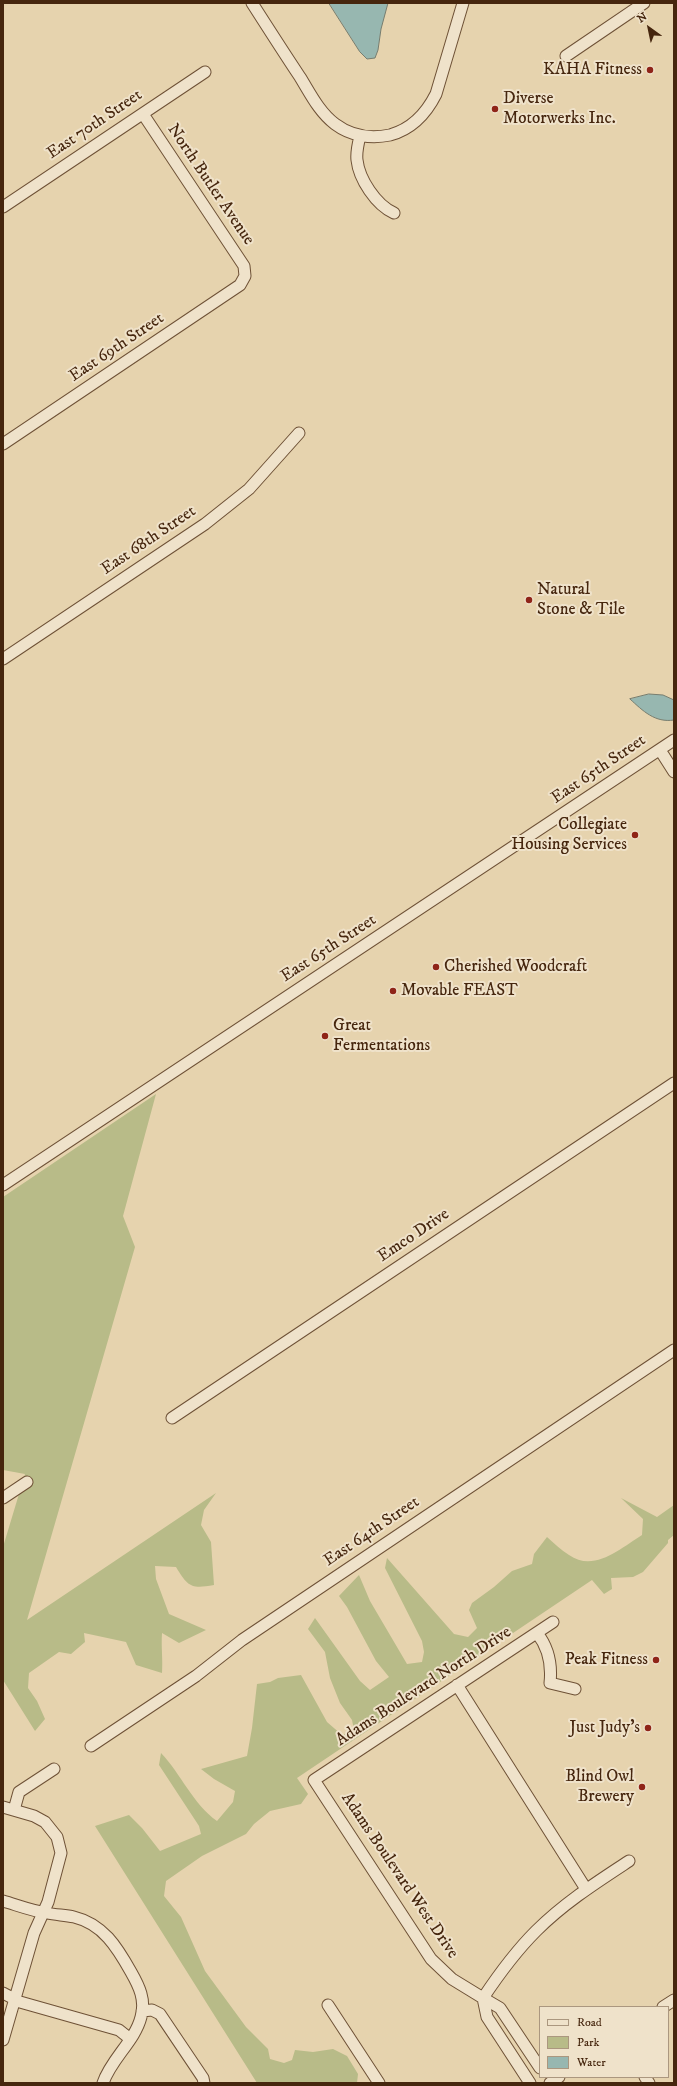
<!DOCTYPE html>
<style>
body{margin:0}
#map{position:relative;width:677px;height:2086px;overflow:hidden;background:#e6d3ae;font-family:"IM FELL DW Pica",serif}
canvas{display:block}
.frame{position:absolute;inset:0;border:4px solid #46260e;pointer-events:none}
.legend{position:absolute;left:539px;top:2006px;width:130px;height:72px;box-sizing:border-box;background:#efe2ca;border:1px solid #ab977f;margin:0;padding:5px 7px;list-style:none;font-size:12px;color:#46260e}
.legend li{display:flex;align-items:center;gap:8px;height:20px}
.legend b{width:20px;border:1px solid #ab977f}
.north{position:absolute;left:629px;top:8px;width:40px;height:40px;-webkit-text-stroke:3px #efe2ca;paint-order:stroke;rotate:327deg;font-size:11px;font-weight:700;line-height:16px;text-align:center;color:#46260e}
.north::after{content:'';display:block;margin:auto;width:14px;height:18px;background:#46260e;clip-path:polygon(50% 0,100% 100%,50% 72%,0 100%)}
</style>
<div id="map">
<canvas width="677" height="2086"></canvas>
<div class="frame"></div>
<ul class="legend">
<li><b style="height:5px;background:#efe2ca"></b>Road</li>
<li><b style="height:11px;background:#b8bb88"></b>Park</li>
<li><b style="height:11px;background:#97b7b0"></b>Water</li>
</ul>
<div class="north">N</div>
</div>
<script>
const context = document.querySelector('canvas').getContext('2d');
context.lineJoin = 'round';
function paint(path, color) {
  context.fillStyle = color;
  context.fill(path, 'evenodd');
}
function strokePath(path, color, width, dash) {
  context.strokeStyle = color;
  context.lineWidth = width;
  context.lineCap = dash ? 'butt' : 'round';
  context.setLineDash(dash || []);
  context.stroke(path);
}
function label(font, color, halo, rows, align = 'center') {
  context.font = font + ' "IM FELL DW Pica",serif';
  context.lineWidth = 4;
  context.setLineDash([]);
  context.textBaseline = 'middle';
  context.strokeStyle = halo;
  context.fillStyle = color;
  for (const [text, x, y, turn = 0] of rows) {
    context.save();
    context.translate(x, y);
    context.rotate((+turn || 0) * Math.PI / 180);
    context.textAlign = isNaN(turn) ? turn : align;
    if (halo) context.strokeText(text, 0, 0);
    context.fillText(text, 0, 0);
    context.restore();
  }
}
paint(new Path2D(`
 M156 1094 123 1216 135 1247 27 1620 216 1493 204 1510 201 1525 211 1542 214 1585C191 1589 188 1587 176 1567L155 1566 156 1579 169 1614 206 1630 179 1643 162 1633C161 1647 163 1659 162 1673L136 1665 126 1642 84 1633 85 1642 71 1654 59 1652 29 1673 28 1688 37 1701 45 1719 35 1731 3 1680V1547L25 1474 3 1470V1197Z
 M621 1498 657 1517 674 1505V1535L668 1540V1543L643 1572 633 1577 611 1578 612 1589 604 1594 592 1580 297 1778 308 1794 301 1804 270 1811 254 1824 246 1834 202 1856 166 1881 164 1896 181 1917 205 1971 246 2027 268 2049 270 2059 284 2063 292 2060 295 2050 313 2052 333 2049 347 2056 358 2074 357 2083H257L95 1826 129 1815 142 1828 160 1851 201 1834 199 1826 159 1765 161 1753C181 1774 193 1804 217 1821L233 1802 235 1791 214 1779 201 1769 247 1756 252 1728 257 1684 270 1682 278 1678 301 1675 327 1722 342 1735 354 1730 352 1720 340 1703 330 1678 325 1652 308 1629 315 1618 360 1681 370 1690 389 1677 376 1661 347 1607 339 1596 359 1575 370 1601 407 1664 422 1662 424 1652 422 1641 385 1568 387 1558 454 1634 468 1637 477 1628 469 1610 472 1603 494 1587 512 1571 532 1564 534 1554 547 1537C554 1543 561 1550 569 1555 594 1573 621 1548 642 1535L643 1519Z`), '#b8bb88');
const water = new Path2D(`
 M329 3H388L381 29 378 50 375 58 367 59 360 52Z
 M649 694 663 695 674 700V720C655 723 643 711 630 699Z`);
paint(water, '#97b7b0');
strokePath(water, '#777d6f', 1);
const minor = new Path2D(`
 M252 3C268 28 284 53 300 77 310 93 319 112 335 124 351 136 371 139 390 135 412 129 426 114 436 94L463 3
 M566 56 644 3
 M360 136C358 144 356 152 357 160 359 179 376 205 394 213
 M3 207 205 72
 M3 444 240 285 245 276 244 266 143 114
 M3 659 205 524 249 489 299 433
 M660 750 674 772
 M3 1185 674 740
 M172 1418 674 1083
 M3 1498 27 1482
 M553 1622 314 1780 431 1959 452 1979 483 1998C499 1974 516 1951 536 1931 564 1903 597 1882 629 1861
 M537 1633C548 1647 552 1665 550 1683L575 1689
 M457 1685 586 1889
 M91 1746 196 1676 242 1640 674 1350
 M3 1807 34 1816 45 1822 57 1837 61 1853 48 1902 34 1933 3 2040
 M14 1810 19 1792 54 1769
 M3 1901C17 1905 32 1911 47 1913 56 1915 65 1915 74 1917 103 1924 117 1947 131 1972 139 1986 146 2000 141 2017 135 2041 111 2059 103 2083
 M3 1993 20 2002 119 2030 129 2038
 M328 2005 379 2083
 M663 2007 674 2000
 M142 2011 152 2010 160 2014 203 2078 204 2083
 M645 2077 649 2083
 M530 2083 487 2017 483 1998 500 2008 540 2068
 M550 2083 559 2077`);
strokePath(minor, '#6e5136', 13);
strokePath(minor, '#efe2ca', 11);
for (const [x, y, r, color] of [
 [650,70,4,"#8f2418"],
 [495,109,4,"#8f2418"],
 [529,600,4,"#8f2418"],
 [635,835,4,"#8f2418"],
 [436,967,4,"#8f2418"],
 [393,991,4,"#8f2418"],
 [325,1036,4,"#8f2418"],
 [656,1660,4,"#8f2418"],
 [648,1728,4,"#8f2418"],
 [642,1787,4,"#8f2418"]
]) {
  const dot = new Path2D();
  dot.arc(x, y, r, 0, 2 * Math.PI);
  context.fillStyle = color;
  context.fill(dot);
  strokePath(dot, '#efe2ca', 1.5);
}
label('17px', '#46260e', '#efe2ca', [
 ["KAHA Fitness",642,70],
 ["Diverse",503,99,"left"],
 ["Motorwerks Inc.",503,119,"left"],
 ["Natural",537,590,"left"],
 ["Stone & Tile",537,610,"left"],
 ["Collegiate",627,825],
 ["Housing Services",627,845],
 ["Cherished Woodcraft",444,967,"left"],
 ["Movable FEAST",401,991,"left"],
 ["Great",333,1026,"left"],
 ["Fermentations",333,1046,"left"],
 ["Peak Fitness",648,1660],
 ["Just Judy's",640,1728],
 ["Blind Owl",634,1777],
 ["Brewery",634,1797]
], 'right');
label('17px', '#46260e', '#efe2ca', [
 ["East 70th Street",95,125,-34],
 ["North Butler Avenue",210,185,56],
 ["East 69th Street",117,348,-34],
 ["East 68th Street",149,541,-34],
 ["East 65th Street",599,770,-34],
 ["East 65th Street",329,949,-33],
 ["Emco Drive",414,1236,-34],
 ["East 64th Street",372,1532,-34],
 ["Adams Boulevard North Drive",424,1687,-33],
 ["Adams Boulevard West Drive",399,1876,56]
]);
</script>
